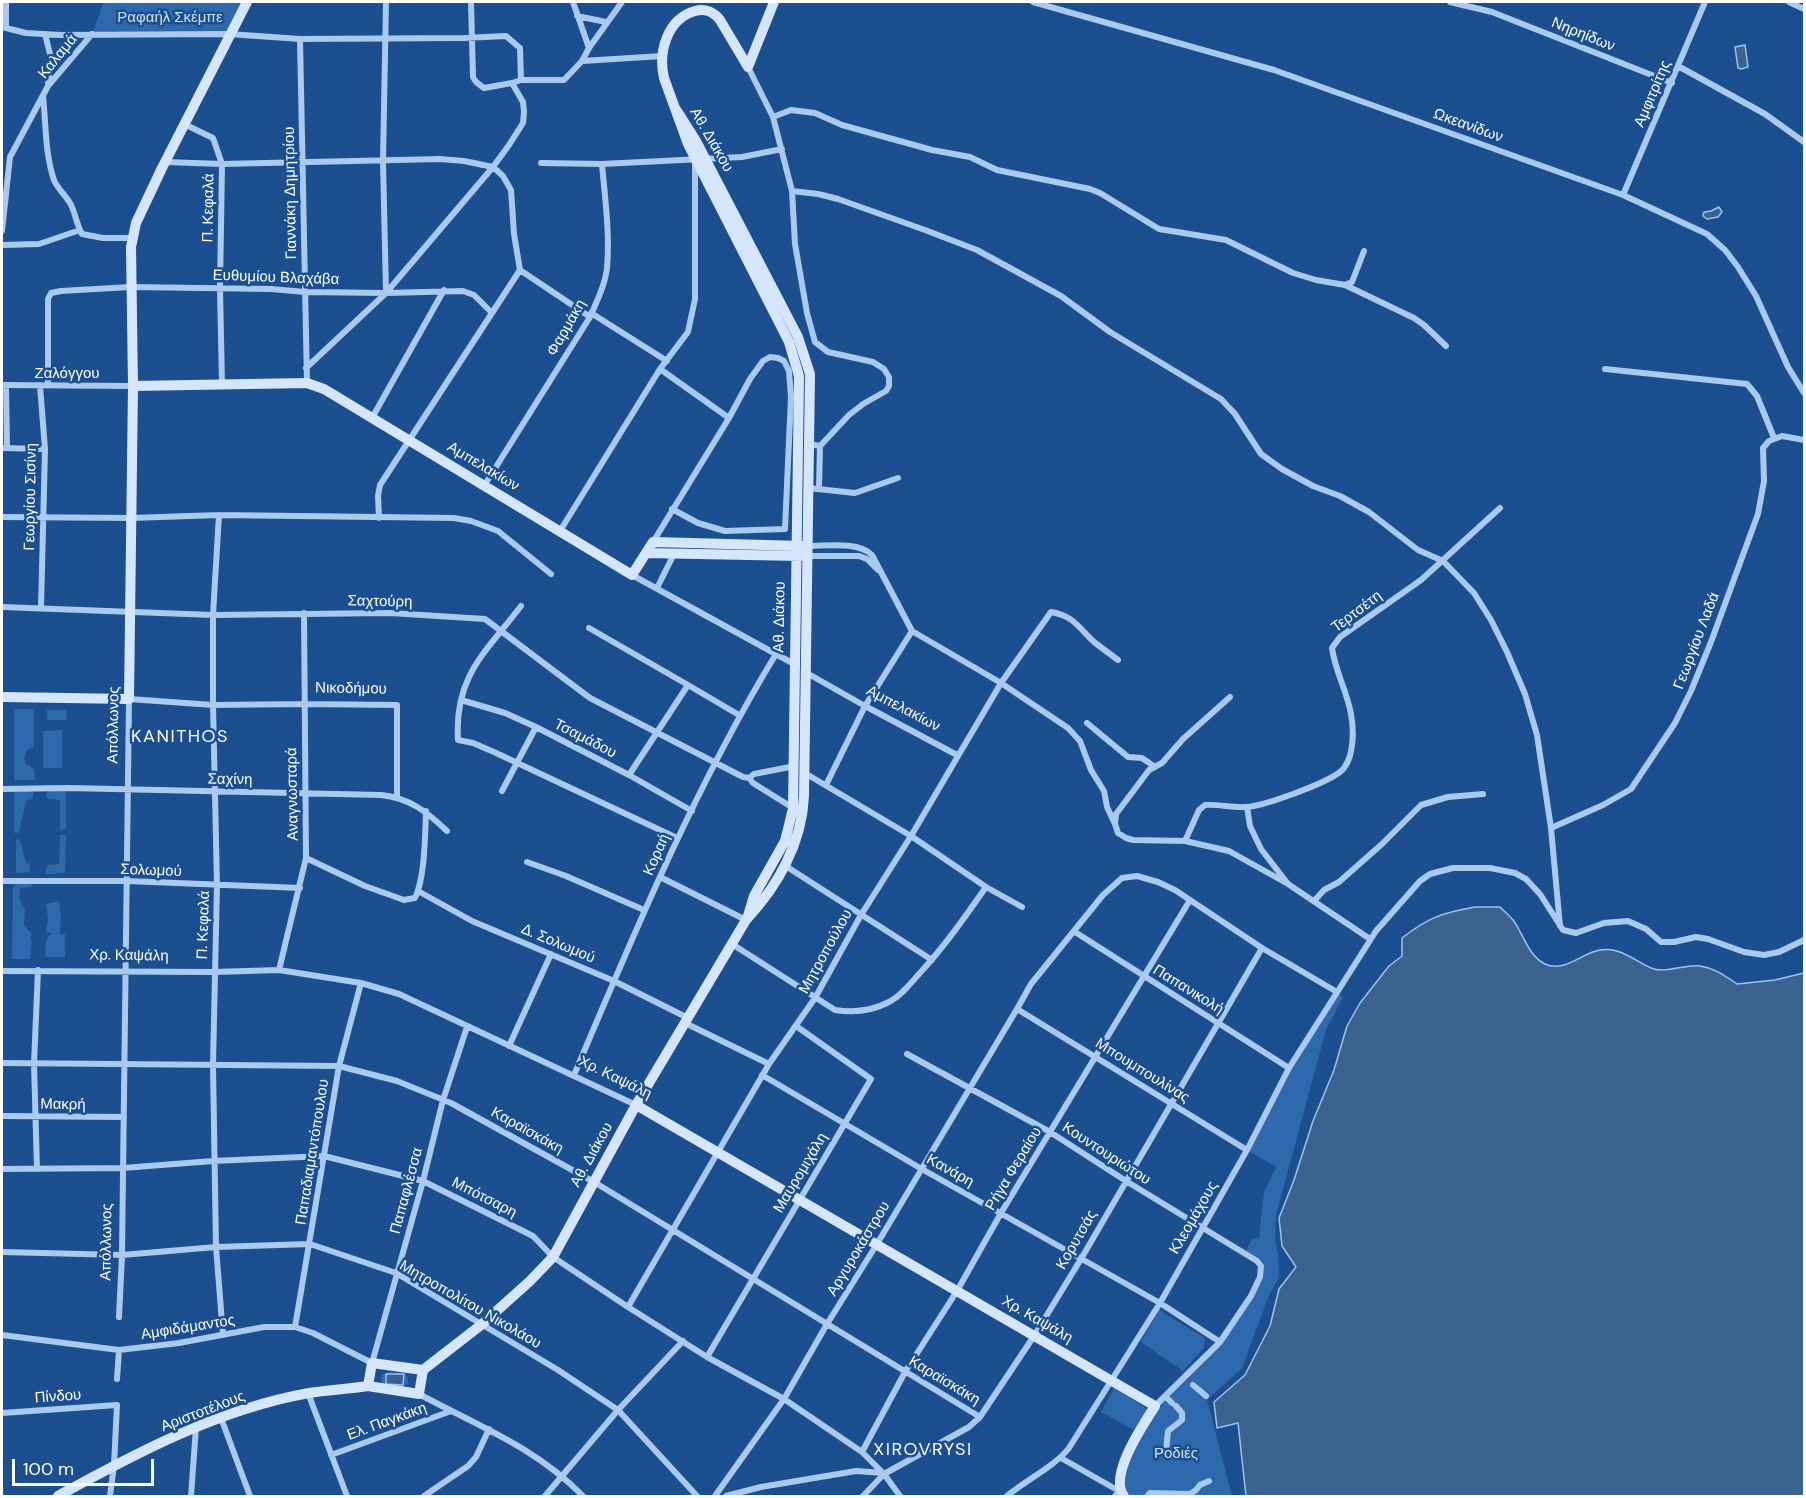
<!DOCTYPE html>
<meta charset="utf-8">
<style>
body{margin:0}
#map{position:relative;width:1806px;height:1498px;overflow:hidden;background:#1b4f8f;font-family:"DM Sans",sans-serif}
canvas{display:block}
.frame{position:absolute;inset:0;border:3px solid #fff;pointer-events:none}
.scale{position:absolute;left:12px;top:1459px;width:142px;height:27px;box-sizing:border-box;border:3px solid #fff;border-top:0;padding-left:8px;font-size:18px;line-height:21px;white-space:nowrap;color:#fff;-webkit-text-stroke:4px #1b4f8f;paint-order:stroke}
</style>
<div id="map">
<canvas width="1806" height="1498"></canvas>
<div class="frame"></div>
<div class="scale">100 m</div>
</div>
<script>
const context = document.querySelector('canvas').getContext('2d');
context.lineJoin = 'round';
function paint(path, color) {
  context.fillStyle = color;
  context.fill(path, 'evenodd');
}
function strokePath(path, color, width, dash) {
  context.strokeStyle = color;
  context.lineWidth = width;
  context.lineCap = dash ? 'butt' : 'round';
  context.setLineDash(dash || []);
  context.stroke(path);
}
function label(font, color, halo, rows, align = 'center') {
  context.font = font + ' "DM Sans",sans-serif';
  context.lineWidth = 5;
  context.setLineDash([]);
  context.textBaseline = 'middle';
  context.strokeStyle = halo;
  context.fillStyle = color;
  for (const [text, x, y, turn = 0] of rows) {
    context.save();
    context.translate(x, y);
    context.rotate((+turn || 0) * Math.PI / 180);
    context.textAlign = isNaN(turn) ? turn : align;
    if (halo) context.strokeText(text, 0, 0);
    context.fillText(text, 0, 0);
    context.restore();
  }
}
paint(new Path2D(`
 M104 2H247L229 34H92Z
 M14 709H34V747L27 750 24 758 26 764 34 769 35 780H14Z
 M47 710H67L66 720H47Z
 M62 730V768H43V731Z
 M14 789H33V798L26 801 19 832 14 833Z
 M49 789H66V829L60 830V800L48 799 46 795Z
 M60 835H66L65 873 45 874 47 865 59 864Z
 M16 839 20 840 26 862 30 865V872L16 873Z
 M31 882 32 887 20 888 19 899 25 908 24 925 32 934 30 938 32 943 30 959H12L13 888 16 883Z
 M59 901 61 918 60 934H65V957H45L46 941 50 934H54L46 932 48 919 46 904Z
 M1337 992 1343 997 1326 1030 1276 1215 1275 1237 1278 1255 1279 1277 1268 1298 1242 1368 1207 1400 1232 1496H1124L1123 1466 1155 1406 1216 1347 1251 1296 1261 1266 1245 1253 1252 1239 1259 1238 1264 1192 1276 1167 1247 1150 1289 1068Z
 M1159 1310 1205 1338 1204 1348 1183 1371 1141 1342Z
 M388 1372 405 1374 408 1378V1383L404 1387 382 1385 381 1375Z
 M1114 1388 1147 1409 1134 1430 1101 1412Z`), '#2e69ad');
const water = new Path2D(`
 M1745 45 1748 67 1741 69 1738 68 1735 47Z
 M1719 207 1722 212 1718 217 1707 219 1703 216 1704 212 1711 211Z
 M1475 907H1500C1504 911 1509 915 1513 920 1523 933 1528 956 1545 964 1565 973 1581 953 1600 950 1621 947 1633 960 1651 968 1665 974 1685 964 1700 966 1715 968 1725 976 1737 984L1775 980 1804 973V1496H1246L1238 1423 1217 1428 1214 1402 1245 1375 1270 1326 1279 1289 1296 1267 1282 1246 1279 1218 1294 1180 1313 1121 1334 1070 1347 1026 1360 1003 1389 966 1402 956V938C1429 917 1442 913 1475 907Z
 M386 1374H404L403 1385 386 1384Z`);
paint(water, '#3c6290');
strokePath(water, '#9cc4f0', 1.5);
strokePath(new Path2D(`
 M6 2V28
 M471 2 473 77 476 82 484 88 512 83
 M573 2 589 48
 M1033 2 1274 70 1623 195 1707 234 1725 250 1738 267 1756 296 1788 367 1804 393
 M1450 2 1492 12 1672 83
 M1789 2 1804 9
 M577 16 606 22
 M2 27 26 33 60 35 229 34 300 39 464 38 506 36 520 48 521 80
 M45 34 51 58 48 84
 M300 39 307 383
 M582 61 662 56
 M1678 66 1765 114 1804 142
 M748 67 773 117 792 191 795 244 807 313 815 342 828 352 873 362 884 369 889 377V386L886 391 863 404 849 415 820 446 809 444
 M43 96C46 124 45 154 54 180 58 190 68 197 72 207 76 217 77 225 82 234L103 238H133
 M773 117 791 110 815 113 842 125 932 150 970 157 997 170 1090 189 1100 193 1159 229 1226 240 1293 273 1316 280 1345 285 1352 282 1364 251
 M184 124 213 138 222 164 220 288 222 385
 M165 162 222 164 440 159 464 161 493 167 503 176 511 190 514 234 520 270 380 485 378 496 379 518
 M541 163 602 164 742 157 782 149
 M792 191 818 194 838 199 925 230 977 250 1061 296 1110 332 1221 399 1235 414 1261 454 1282 469 1313 486 1340 496 1369 512 1418 550 1443 561 1474 593 1491 620 1507 652 1525 694 1537 735 1551 828 1560 926
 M1623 195 1705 2
 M2 231 10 157 48 86 92 34
 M2 245 39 244 80 230
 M520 270 590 317
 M1345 285 1414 318 1424 325 1446 346
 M386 293 383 161 386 2
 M591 313 667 361
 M306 368 386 293 493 167 509 145 523 123 524 112 523 102 512 83 521 80H564L582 61 589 48 622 2
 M660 369 729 418
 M1605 369 1747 384 1757 396 1774 438
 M2 385 133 386
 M6 385 7 448
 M48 385V299L51 293 61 291 130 287 271 289 305 292 386 293 463 291 474 295 492 313
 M40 386 45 449 41 608
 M372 418 444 290
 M2 448 45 449
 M484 486 590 317C597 301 605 285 607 268 610 234 605 198 602 164
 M808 488 855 493 898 478
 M819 489 820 446
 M219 515 213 615V705L217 885 213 1065 216 1247 223 1335
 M2 517 131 518 219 515 454 518 471 521 498 531 551 574
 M560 531 660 369 688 332 695 299V162
 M653 542 729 418 750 379 763 361 770 357 778 358 784 361 789 371 791 397 785 529 725 531 698 523 672 509
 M807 546C827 546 858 541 872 555L912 631 1001 683 1068 728 1080 741 1091 770 1104 791 1107 807 1115 824
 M807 556H859L867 559 878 570
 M632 575 794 664
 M657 588 674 554
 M521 606C486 652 454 676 458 740L473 743 494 752 677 838
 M2 607 213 615 390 613 485 619 590 698 743 777 749 778 753 783 793 808
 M589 628 688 685
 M805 672 865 706 957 755
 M1230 697 1183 739 1162 763 1149 770 1116 814 1115 824 1118 833 1126 838 1133 840 1185 841 1229 851 1288 884
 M461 700 505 713 536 727 629 775 692 811
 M1087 723 1128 757 1142 758 1155 767
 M803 772 911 836 986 887 1022 907
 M629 775 688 685 739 715
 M749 778 754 774 795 766
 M826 785 865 706 912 631
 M2 789 68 788 381 795C410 798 427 812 447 831
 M502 791 536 727
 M1247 807 1250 826 1261 849 1288 884 1370 939
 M1551 828 1603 805 1631 789 1675 723 1691 691 1711 642 1758 514 1764 481 1763 448 1769 441 1782 436 1804 440
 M1185 841 1199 810 1205 805C1219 804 1232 808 1246 807 1264 806 1335 781 1344 768 1354 755 1354 730 1351 714 1347 691 1335 671 1332 648L1340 637 1421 580 1500 508
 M306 858 365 886 404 900 415 898C425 878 425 835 426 811
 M527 862 566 876 644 910
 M784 865 932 960
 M660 877 746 920
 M2 881H127L300 888
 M418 891 472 921 614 981 688 1018
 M1314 901 1324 890 1339 882 1382 844 1421 805 1448 797 1483 794
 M1075 932 1289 1068
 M732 944 835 1010C854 1013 872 1011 889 1002 901 996 910 984 919 974 944 947 965 917 986 887
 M279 970 306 858 304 613
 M2 971 214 972 279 970 361 983 399 994 636 1105
 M1017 1009 1031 984 1103 895 1122 878 1137 876 1158 882 1175 890 1262 948 1337 992
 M685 1023 769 1064
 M509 1046 551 954
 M907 1054 1050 1132 1126 1181 1257 1261 1261 1266 1260 1277 1251 1296 1220 1342 1155 1406
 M2 1063 339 1066 397 1081 451 1103 594 1182 980 1417
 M574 1075C635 931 695 787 776 654
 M762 1075 920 1168 1160 1303 1220 1342
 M2 1116 124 1117
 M2 1169 123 1168 213 1161 324 1156 423 1181 533 1236 553 1257 628 1307 707 1357 784 1399 862 1452 884 1474 900 1496
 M37 1169 34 1064 38 970
 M2 1252 122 1255 216 1247 310 1244 396 1273 558 1370 618 1410 697 1496
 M628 1307 769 1064 815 998 861 915 911 836 1001 683 1051 612C1074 616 1078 627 1094 642 1102 648 1110 654 1118 660
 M119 1317 122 1255 129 699 213 705 304 704 397 705V797
 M295 1327 339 1066 361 983
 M2 1335 119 1350 179 1343 264 1327H295L313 1333 372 1363 423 1181 443 1100 467 1027
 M707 1357 871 1079 796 1026
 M117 1379 119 1350
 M1193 1385 1206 1396
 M308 1393 347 1496
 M419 1394C478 1426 535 1447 583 1496
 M1165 1396 1172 1403
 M2 1413 117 1405 114 1465 110 1496
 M221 1418 250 1496
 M1166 1451 1168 1431 1182 1420V1413L1176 1406
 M862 1452 905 1372 957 1291 1001 1213 1190 900
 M331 1455 451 1411
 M1061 1458 1119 1491 1115 1496
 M191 1496 196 1427
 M424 1496 468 1466 476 1457 489 1429
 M545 1496 618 1410 683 1341
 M715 1496 784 1399 827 1324 877 1244 1017 1009 1247 1150
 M726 1496 761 1487 856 1471 884 1473
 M863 1496 884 1474 969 1427 980 1417 1034 1336 1081 1259 1262 948
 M1007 1496C1027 1479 1053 1468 1069 1448L1160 1303 1247 1150 1289 1068 1376 931 1420 881 1430 874 1453 868H1490L1515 873 1526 879 1540 894 1563 930 1576 933 1604 923 1628 921 1646 929 1661 942H1674L1696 937 1708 939 1744 952 1764 955 1779 952 1804 940
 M1149 1496 1148 1495 1150 1493 1190 1494 1196 1490 1200 1485 1209 1481`), '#a9c9ee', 6);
strokePath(new Path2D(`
 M748 67 774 2
 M133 386 307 383 324 389 632 575 653 542 804 546
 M646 553 801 556
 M2 697 129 699 133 386 131 247 136 223 162 168 247 2
 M748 916 754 896 785 841 793 809 799 376 789 342 688 144 664 78C658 52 667 19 695 11 705 8 714 12 720 20L748 67
 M636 1105 1155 1406C1143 1425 1108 1476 1124 1496
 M372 1363 423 1370 419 1394 368 1386Z
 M423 1370 481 1325 530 1281 553 1257 636 1105 746 920C778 886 802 843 804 796L810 374 798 337 696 141 677 111
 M58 1496C136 1453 219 1409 309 1393 328 1390 349 1389 368 1386`), '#d6e6fa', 10);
label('15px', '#cfe3fa', '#1b4f8f', [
 ["Ραφαήλ Σκέμπε",170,18],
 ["Ροδιές",1176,1454]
]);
label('15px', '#fff', '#1b4f8f', [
 ["Νηρηίδων",1583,35,22],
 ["Καλαμά",58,57,-51],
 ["Αμφιτρίτης",1653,94,-67],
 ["Ωκεανίδων",1468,126,20],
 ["Αθ. Διάκου",711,140,60],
 ["Γιαννάκη Δημητρίου",291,193,-91],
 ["Π. Κεφαλά",209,208,-89],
 ["Ευθυμίου Βλαχάβα",276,278,2],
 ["Φαρμάκη",567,328,-60],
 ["Ζαλόγγου",67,374],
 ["Αμπελακίων",483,467,31],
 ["Γεωργίου Σισίνη",31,497,-89],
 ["Σαχτούρη",380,602,1],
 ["Τερτσέτη",1357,612,-37],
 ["Αθ. Διάκου",780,617,-89],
 ["Γεωργίου Λαδά",1697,641,-69],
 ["Νικοδήμου",351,689,1],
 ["Αμπελακίων",903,709,28],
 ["Απόλλωνος",114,725,-89],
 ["Τσαμάδου",585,739,27],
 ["Σαχίνη",230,780,1],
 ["Αναγνωσταρά",293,794,-91],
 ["Κοραή",657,855,-66],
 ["Σολωμού",151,871,2],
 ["Π. Κεφαλά",204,925,-88],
 ["Δ. Σολωμού",558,944,23],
 ["Μητροπούλου",826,952,-61],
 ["Χρ. Καψάλη",129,956,1],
 ["Παπανικολή",1188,990,32],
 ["Μπουμπουλίνας",1142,1071,32],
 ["Χρ. Καψάλη",615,1078,26],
 ["Μακρή",63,1105,1],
 ["Καραϊσκάκη",527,1131,29],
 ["Παπαδιαμαντόπουλου",313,1152,-81],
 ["Κουντουριώτου",1106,1154,33],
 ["Αθ. Διάκου",592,1155,-61],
 ["Ρήγα Φεραίου",1014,1169,-59],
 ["Κανάρη",950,1171,29],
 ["Μαυρομιχάλη",801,1173,-59],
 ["Παπαφλέσσα",407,1191,-75],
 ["Μπότσαρη",484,1198,27],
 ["Κλεομάχους",1194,1218,-60],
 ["Κορυτσάς",1077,1240,-60],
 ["Απόλλωνος",107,1242,-89],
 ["Αργυροκάστρου",859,1249,-59],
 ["Μητροπολίτου Νικολάου",470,1305,30],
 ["Χρ. Καψάλη",1037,1320,30],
 ["Αμφιδάμαντος",188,1328,-9],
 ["Καραϊσκάκη",944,1381,31],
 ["Πίνδου",58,1397,-4],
 ["Αριστοτέλους",203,1412,-21],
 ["Ελ. Παγκάκη",387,1422,-20]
]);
context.letterSpacing = '1.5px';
label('18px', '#fff', '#1b4f8f', [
 ["KANITHOS",180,737],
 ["XIROVRYSI",923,1450]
]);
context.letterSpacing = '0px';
</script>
